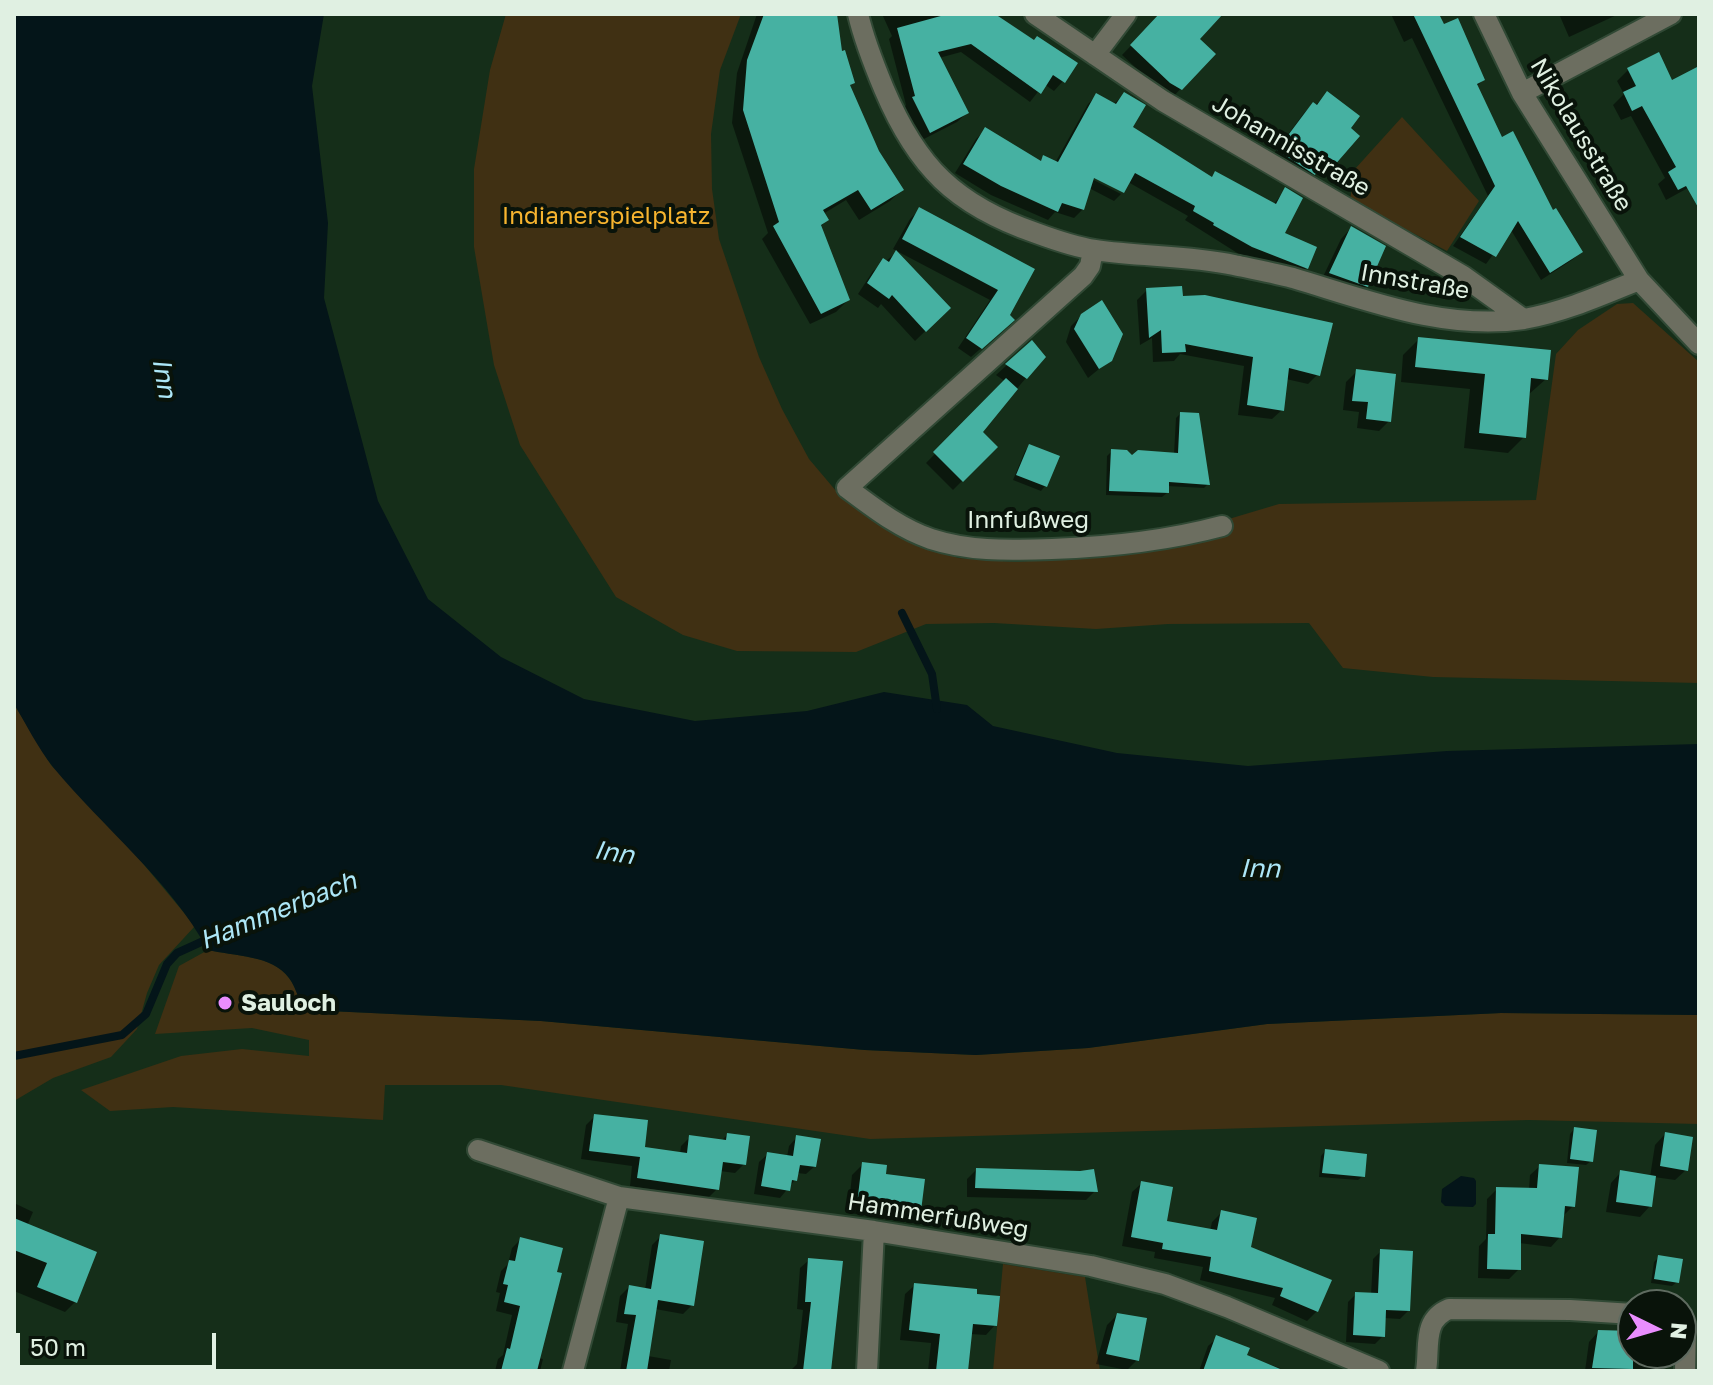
<!DOCTYPE html>
<meta charset="utf-8">
<style>
body{margin:0}
#map{position:relative;width:1713px;height:1385px;overflow:hidden;background:#152e19;font-family:"Golos Text",sans-serif}
canvas{display:block}
.frame{position:absolute;inset:0;border:16px solid #e0f0e2;pointer-events:none}
.north{position:absolute;left:1617px;top:1289px;width:80px;height:80px;box-sizing:border-box;background:#09130a;border:2px solid #5f6b60;border-radius:50%;rotate:95deg;font-size:22px;font-weight:700;line-height:32px;text-align:center;color:#e0f0e2}
.north::after{content:'';display:block;margin:auto;width:28px;height:36px;background:#e98dfe;clip-path:polygon(50% 0,100% 100%,50% 72%,0 100%)}
.scale{position:absolute;left:16px;top:1333px;width:200px;height:36px;box-sizing:border-box;border:4px solid #e0f0e2;border-top:0;padding-left:10px;font-size:24px;line-height:28px;white-space:nowrap;color:#e0f0e2;-webkit-text-stroke:6px #09130a;paint-order:stroke}
</style>
<div id="map">
<canvas width="1713" height="1385"></canvas>
<div class="frame"></div>
<div class="north">N</div>
<div class="scale">50 m</div>
</div>
<script>
const context = document.querySelector('canvas').getContext('2d');
context.lineJoin = 'round';
function paint(path, color) {
  context.fillStyle = color;
  context.fill(path, 'evenodd');
}
function strokePath(path, color, width, dash) {
  context.strokeStyle = color;
  context.lineWidth = width;
  context.lineCap = dash ? 'butt' : 'round';
  context.setLineDash(dash || []);
  context.stroke(path);
}
function label(font, color, halo, rows, align = 'center') {
  context.font = font + ' "Golos Text",sans-serif';
  context.lineWidth = 8;
  context.setLineDash([]);
  context.textBaseline = 'middle';
  context.strokeStyle = halo;
  context.fillStyle = color;
  for (const [text, x, y, turn = 0] of rows) {
    context.save();
    context.translate(x, y);
    context.rotate((+turn || 0) * Math.PI / 180);
    context.textAlign = isNaN(turn) ? turn : align;
    if (halo) context.strokeText(text, 0, 0);
    context.fillText(text, 0, 0);
    context.restore();
  }
}
paint(new Path2D(`
 M506 14H741L720 70 711 134 712 189 719 239 759 357 782 409 809 459 842 498 914 541 958 558 1017 562 1115 553 1279 504 1536 500 1556 354 1578 330 1617 304 1633 303 1699 362V683L1433 677 1343 668 1309 623 1168 624 1096 629 994 623 926 624 856 652 737 651 683 635 616 597 520 445 494 365 474 247V169L490 70Z
 M1402 117 1479 201 1447 251 1350 200 1355 169Z
 M14 704 51 765 135 854 195 926 159 965 147 993 137 1029 111 1057 53 1078 14 1101Z
 M208 950C233 956 273 955 289 978 297 988 298 1003 308 1010L541 1021 865 1050 976 1055 1088 1048 1267 1024 1501 1013 1699 1015V1124L1529 1120 870 1139 501 1085H385L383 1120 173 1107 110 1111 81 1090 181 1056 242 1049 309 1056V1040L252 1028 155 1034 179 966Z
 M1003 1264 1085 1277 1100 1371H993Z`), '#403013');
paint(new Path2D(`
 M14 14H324L312 86 328 223 324 298 378 501 428 599 501 657 584 699 695 721 807 711 884 692 967 705 993 726 1117 753 1248 766 1447 751 1699 744V1015L1501 1013 1267 1024 1088 1048 976 1055 865 1050 541 1021 308 1010C298 1003 297 988 289 978 273 955 233 956 208 950 169 879 104 829 53 767 38 748 26 724 14 704Z
 M1461 1176 1474 1178 1476 1181V1204L1473 1207 1445 1206 1441 1202 1442 1189Z`), '#041519');
paint(new Path2D(`
 M757 14H835L840 54 852 83 848 87 877 152 901 190 890 201 859 220 846 200 823 214 827 220 820 227 848 300 836 312 810 324 762 239 768 233 732 123 737 73Z
 M882 14H992L1063 81 1054 91 1044 84 1030 102 961 52 939 58 967 113 957 122 920 141 904 108 906 105 889 39 892 36Z
 M1167 14H1220L1197 39 1213 54 1172 98 1161 91 1122 55 1150 26Z
 M1391 14H1437L1483 80 1476 87 1502 140 1581 252 1572 260 1541 280 1511 230 1486 264 1453 246 1488 196 1412 38 1404 42Z
 M1559 14H1619L1569 37Z
 M1699 68V182L1666 200 1658 184 1665 178 1631 116 1621 120 1613 105 1624 94 1617 81 1628 70 1672 82Z
 M1327 93 1348 129 1331 165 1322 175 1315 170 1304 182 1269 160 1304 113 1313 104 1315 106Z
 M1124 94 1130 128 1211 178 1273 205 1285 190 1282 234 1306 268 1297 277 1242 256 1185 220 1188 216 1128 182 1122 192V190L1086 172 1084 175 1121 194 1114 201 1089 188 1083 209 1074 218 1055 212 1048 220 991 195 955 173 976 139 985 130 1039 162 1044 158 1055 163 1088 104 1097 95 1115 103Z
 M920 209 1032 269 1002 330 971 357 958 348 990 300 893 249 910 219Z
 M1351 228 1366 286 1356 296 1320 283 1341 239Z
 M896 253 949 308 915 341 881 304 878 308 858 294 873 271Z
 M1147 290 1318 374 1308 384 1286 379 1282 410 1272 419 1238 415 1244 366 1180 354 1174 361 1153 362 1152 338 1140 345 1137 300Z
 M1082 315 1110 360 1088 378 1066 342 1071 326Z
 M1419 339 1546 379 1528 395 1524 437 1508 453 1464 448 1470 389 1401 382 1403 355Z
 M1031 343 1026 378 980 432 996 447 953 490 926 463 1006 382 996 375Z
 M1357 371 1389 421 1379 431 1357 428 1359 412 1343 410 1346 382Z
 M1180 414 1208 484 1204 488 1167 486V493L1162 497 1106 495 1107 456 1112 451 1132 458 1174 454 1176 418Z
 M1029 446 1045 486 1041 491 1013 480 1025 451Z
 M595 1116 642 1149 680 1154 681 1146 690 1137 721 1141 727 1135 744 1164 735 1173 720 1171 717 1189 708 1198 630 1186 632 1166 581 1159 586 1125Z
 M1574 1129 1591 1161 1586 1165 1567 1163 1570 1134Z
 M1665 1134 1686 1170 1675 1180 1654 1177 1650 1206 1640 1217 1606 1212 1611 1183 1621 1172 1650 1177 1655 1145Z
 M797 1137 815 1166 806 1174 797 1173 795 1180 780 1198 754 1194 759 1162 768 1154 787 1157 789 1146Z
 M1325 1151 1363 1176 1358 1180 1319 1177 1321 1156Z
 M863 1164 884 1176 919 1210 909 1221 848 1213 852 1175Z
 M1540 1166 1573 1206 1562 1217 1560 1237 1551 1247 1519 1243V1269L1509 1279 1478 1278 1479 1246 1486 1239 1487 1199 1497 1189H1529L1530 1175Z
 M976 1170 1080 1173 1095 1191 1086 1200 967 1197V1179Z
 M1142 1183 1165 1223 1210 1231 1212 1222 1221 1213 1249 1248 1317 1311 1307 1321 1272 1305 1275 1298 1200 1280 1203 1267 1154 1258 1155 1252 1122 1246 1132 1192Z
 M14 1203 33 1212 27 1226 75 1302 65 1312 14 1291Z
 M661 1236 692 1305 683 1314 655 1309 648 1356 671 1360 669 1371H620L628 1324 616 1322 620 1296 629 1287 645 1290 652 1245Z
 M521 1239 538 1358 543 1359 540 1371H495L498 1359 503 1355 512 1315 496 1311 500 1293 496 1292 501 1271 508 1264 512 1248Z
 M1381 1251 1408 1311 1400 1319 1384 1318 1383 1336 1375 1344 1346 1342 1348 1302 1356 1294 1371 1295 1373 1259Z
 M1659 1257 1677 1282 1672 1286 1651 1283 1654 1262Z
 M809 1260 828 1371H790L797 1364 803 1310 797 1309 800 1268Z
 M915 1285 995 1325 986 1335 970 1334 966 1371H928L931 1343 900 1340 905 1294Z
 M1117 1315 1137 1360 1127 1370 1096 1364 1107 1325Z
 M1598 1332 1633 1333V1353H1663L1662 1369 1660 1371H1585L1589 1342Z
 M1217 1338 1245 1356 1280 1368 1279 1371H1199L1208 1346Z`), '#0007');
strokePath(new Path2D(`
 M902 613 932 674 937 709
 M14 1056 122 1035 146 1014 167 964 177 953 210 938`), '#041519', 8);
paint(new Path2D(`
 M764 14H837L842 51 845 50 855 83 850 85 879 151 904 190 871 210 858 190 823 210 829 220 821 225 850 300 821 314 773 226 779 222 743 110 747 60Z
 M948 14H995L1034 40 1037 36 1078 63 1065 83 1053 75 1041 94 971 44 938 52 969 113 930 133 912 97 915 96 897 28Z
 M1159 14H1223L1200 39 1216 54 1182 90 1170 83 1130 45Z
 M1413 14H1439L1444 24 1458 18 1485 80 1477 84 1502 137 1513 131 1553 210 1556 208 1583 252 1550 273 1518 221 1496 257 1460 237 1495 186Z
 M1659 52 1672 80 1699 66V209L1686 186 1678 190 1668 172 1676 167 1642 106 1632 111 1623 92 1636 86 1627 68Z
 M1327 91 1360 116 1351 128 1360 136 1333 167 1322 160 1315 175 1277 150 1313 102 1317 105Z
 M1124 92 1146 105 1133 127 1212 177 1215 171 1276 204 1285 187 1303 198 1285 233 1317 247 1308 269 1252 247 1213 225 1214 223 1193 211 1195 206 1135 173 1124 193 1094 178 1084 210 1062 203 1058 212 1001 186 963 164 985 127 1041 161 1043 155 1058 162 1096 93 1116 104Z
 M919 207 1035 269 1010 315 1015 320 982 349 966 338 998 290 902 239Z
 M1351 226 1386 246 1368 287 1329 273Z
 M896 250 951 308 926 332 892 295 889 299 867 283 883 258 889 262Z
 M1182 286 1183 296 1205 295 1333 323 1320 376 1289 368 1284 411 1247 405 1253 357 1185 344 1186 352 1162 353 1161 330 1149 338 1146 288Z
 M1102 300 1123 334 1112 361 1099 369 1074 329 1081 314Z
 M1418 337 1551 350 1548 380 1531 378 1526 438 1479 433 1485 374 1415 367Z
 M1032 340 1046 357 1027 379 1005 364Z
 M1356 369 1396 374 1391 422 1366 419 1368 402 1352 401Z
 M1006 378 1018 389 983 432 998 447 963 482 933 452Z
 M1180 412 1199 413 1210 485 1169 482V493L1109 491 1111 449 1127 450 1132 455 1138 450 1178 453Z
 M1029 444 1060 456 1047 487 1016 475Z
 M594 1114 648 1120 645 1147 687 1153 689 1135 726 1140 727 1133 750 1136 746 1165 723 1162 719 1190 637 1178 640 1157 589 1151Z
 M1574 1127 1597 1130 1593 1162 1570 1159Z
 M1665 1132 1693 1137 1688 1171 1660 1166Z
 M796 1135 821 1139 816 1167 800 1165 797 1181 792 1180 790 1191 761 1186 767 1152 793 1156Z
 M1325 1149 1367 1154 1365 1177 1322 1173Z
 M862 1162 887 1165 886 1174 925 1179 921 1211 857 1204Z
 M1539 1164 1579 1167 1575 1207 1565 1206 1562 1238 1521 1234V1270L1487 1269 1488 1234H1495L1496 1187 1537 1188Z
 M976 1168 1080 1171 1094 1169 1098 1192 975 1188Z
 M1620 1170 1656 1176 1652 1207 1616 1202Z
 M1141 1181 1173 1187 1167 1221 1217 1230 1221 1210 1257 1218 1251 1247 1332 1280 1318 1312 1280 1296 1283 1288 1209 1271 1211 1257 1162 1249 1163 1243 1131 1237Z
 M14 1218 97 1252 77 1303 37 1287 47 1263 14 1250Z
 M660 1234 704 1241 694 1306 658 1300 647 1371H626L636 1315 624 1314 629 1285 651 1289Z
 M520 1237 563 1248 557 1272 562 1273 537 1371H501L507 1348 510 1349 520 1306 504 1302 508 1285 503 1284 509 1260 515 1261Z
 M1380 1249 1413 1251 1410 1311 1386 1310 1385 1337 1353 1335 1355 1292 1378 1293Z
 M1658 1255 1683 1259 1679 1283 1654 1279Z
 M808 1258 843 1261 831 1371H803L811 1302H805Z
 M914 1283 977 1289V1294L1000 1296 997 1326 973 1324 968 1371H936L940 1334 909 1330Z
 M1117 1313 1147 1318 1139 1361 1106 1354Z
 M1598 1330 1633 1331V1369L1592 1368Z
 M1216 1335 1250 1348 1247 1355 1285 1371H1203Z`), '#46b1a2');
const street = new Path2D(`
 M858 14C864 40 874 65 884 89 917 167 955 205 1036 233 1055 240 1075 247 1095 250 1141 257 1188 255 1234 265 1253 269 1273 273 1293 278 1367 300 1445 331 1524 319 1564 312 1602 295 1639 280
 M1035 14 1163 101 1463 276 1523 319
 M1484 14 1522 93 1639 280 1699 344
 M1095 55 1126 14
 M1522 93 1671 14
 M1093 250 1090 266 1083 276 847 488C874 508 899 528 931 539 971 552 1010 550 1052 549 1110 547 1166 541 1222 526
 M478 1150 619 1197 874 1231 1091 1266 1140 1278 1165 1284 1227 1307 1379 1371
 M1681 1321 1686 1326 1685 1371
 M573 1371 619 1197
 M867 1371 874 1231
 M1426 1371C1430 1347 1422 1320 1449 1309L1570 1310 1633 1314`);
strokePath(street, '#314935', 24);
strokePath(street, '#6c6e60', 20);
for (const [x, y, r, color] of [
 [225,1003,8,"#e98dfe"]
]) {
  const dot = new Path2D();
  dot.arc(x, y, r, 0, 2 * Math.PI);
  context.fillStyle = color;
  context.fill(dot);
  strokePath(dot, '#09130a', 3);
}
label('24px', '#e0f0e2', '#09130a', [
 ["Nikolausstraße",1581,135,59],
 ["Johannisstraße",1291,146,30],
 ["Innstraße",1415,282,10],
 ["Innfußweg",1028,520],
 ["Hammerfußweg",938,1216,9]
]);
label('24px', '#f6b42f', '#09130a', [
 ["Indianerspielplatz",606,216]
]);
label('bold 24px', '#e0f0e2', '#09130a', [
 ["Sauloch",241,1003]
], 'left');
label('italic 26px', '#ade7f7', '#09130a', [
 ["Inn",164,378,80],
 ["Inn",614,853,9],
 ["Inn",1260,869,1],
 ["Hammerbach",278,911,-22]
]);
</script>
